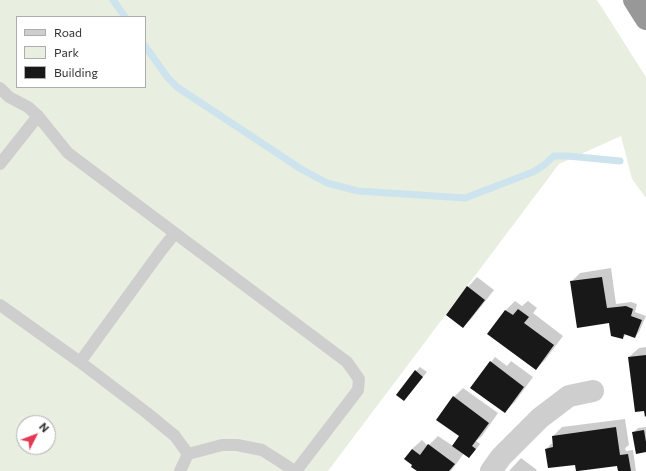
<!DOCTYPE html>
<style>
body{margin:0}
#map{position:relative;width:646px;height:471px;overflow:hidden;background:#fff;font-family:Commissioner,sans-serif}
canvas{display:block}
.legend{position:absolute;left:16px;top:16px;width:130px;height:72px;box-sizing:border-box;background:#fff;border:1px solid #adadad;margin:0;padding:5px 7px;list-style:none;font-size:12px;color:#313131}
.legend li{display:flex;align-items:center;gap:8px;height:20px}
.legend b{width:20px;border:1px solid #adadad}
.north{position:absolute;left:16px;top:415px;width:40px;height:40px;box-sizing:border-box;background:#fff;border:1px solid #adadad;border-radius:50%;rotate:48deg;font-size:11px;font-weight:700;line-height:16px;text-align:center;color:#313131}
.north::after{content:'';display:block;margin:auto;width:14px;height:18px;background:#e33952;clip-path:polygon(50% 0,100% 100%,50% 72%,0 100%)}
</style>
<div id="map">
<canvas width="646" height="471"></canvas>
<ul class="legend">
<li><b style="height:5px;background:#cecece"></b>Road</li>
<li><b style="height:11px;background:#e8eee0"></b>Park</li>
<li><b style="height:11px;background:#181818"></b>Building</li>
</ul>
<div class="north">N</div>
</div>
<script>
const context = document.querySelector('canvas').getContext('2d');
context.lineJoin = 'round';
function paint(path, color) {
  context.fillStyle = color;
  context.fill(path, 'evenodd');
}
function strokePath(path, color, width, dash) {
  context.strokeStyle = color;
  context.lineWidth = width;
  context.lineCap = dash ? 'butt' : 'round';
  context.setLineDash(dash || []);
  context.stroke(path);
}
paint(new Path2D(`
 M0 0H597L646 77V198L632 179 621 136 559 164 328 471H0ZM17 17H145V87H17ZM24 423H48V447H24Z`), '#e8eee0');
paint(new Path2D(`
 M611 268 616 304 631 302 637 304 635 312 646 316 639 332 635 337 627 334 622 338 610 321 571 282 580 273Z
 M477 277 494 290 472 318 463 327 447 315 468 287Z
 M515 301 522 306 528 301 537 308 533 313 563 336 545 360 536 369 489 334 506 310Z
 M646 347V417L645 410 629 357 639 348Z
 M495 357 507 366 511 361 533 377 514 403 504 412 491 362Z
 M420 367 427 372 408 395 416 371Z
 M463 388 498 413 482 436 476 441 480 444 474 452 469 457 464 453 451 471H419L412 449 422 440 428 446 438 436 453 446 460 436 454 397Z
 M625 419 629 445 625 448 626 451 633 450 636 471H619L618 464 576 463 546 449 551 444H554L553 436 562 427Z
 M646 427V451L633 433 638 428Z
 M521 458 537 470 536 471H509Z`), '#0003');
strokePath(new Path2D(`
 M113 0 125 17
 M145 46 168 78 177 87 301 169 327 183 358 191 465 198 533 172 544 165 554 156H568L620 161`), '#cde3ed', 7);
paint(new Path2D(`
 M602 277 607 308 626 306 633 309 631 316 642 320 635 338 624 334 623 339 611 336 609 323 577 328 570 281Z
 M467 286 485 300 463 328 446 315Z
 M518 309 529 317 524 323 554 345 536 370 487 334 505 310 513 315Z
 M646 355V416L645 417 644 411 635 412 628 357Z
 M490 361 524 387 505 413 470 388Z
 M415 370 423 377 404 401 396 395Z
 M453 396 489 423 472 446 476 449 469 458 452 446 459 436 436 420Z
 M616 427 620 455 628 454 631 471H618L617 466 578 471H576L575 465 548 468 545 449 553 447 552 436Z
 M644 430 646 442V452L636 454 632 432Z
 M428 444 455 464 449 471H417L411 467 412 465 404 459 412 449 420 455Z`), '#181818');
strokePath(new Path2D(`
 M0 88 9 97 28 107 38 116 68 153 347 362 359 379 358 390 296 471
 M0 164 38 116
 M0 305 80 362 147 413 175 436 188 454 180 471
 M80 362 160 252 175 233
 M188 454 222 445H237L262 450 281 462 294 471`), '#cecece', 12);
strokePath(new Path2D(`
 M491 471 501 457 540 418 569 396 593 391`), '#cecece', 22);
strokePath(new Path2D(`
 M634 0 646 19`), '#989898', 22);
</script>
